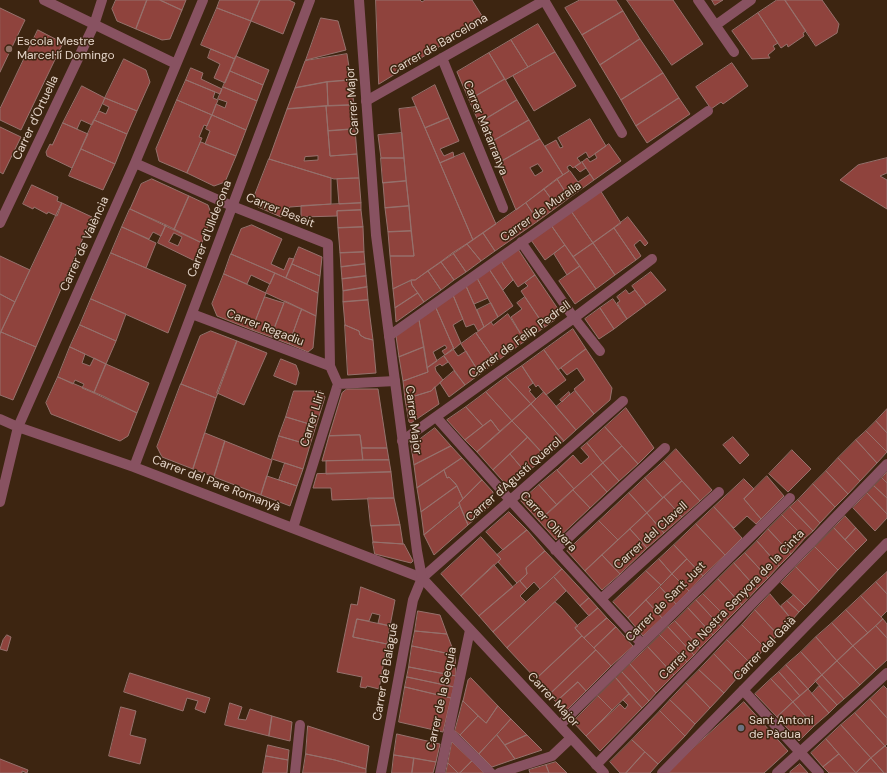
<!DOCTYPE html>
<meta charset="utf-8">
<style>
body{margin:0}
canvas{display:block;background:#3d2511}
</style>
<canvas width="887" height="773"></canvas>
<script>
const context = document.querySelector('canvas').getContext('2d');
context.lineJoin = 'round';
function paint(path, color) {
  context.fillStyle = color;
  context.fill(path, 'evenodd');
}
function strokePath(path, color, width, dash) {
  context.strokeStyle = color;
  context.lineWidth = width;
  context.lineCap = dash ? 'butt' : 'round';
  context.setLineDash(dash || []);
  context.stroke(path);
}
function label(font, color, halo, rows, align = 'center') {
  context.font = font + ' "DM Sans",sans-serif';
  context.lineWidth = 3;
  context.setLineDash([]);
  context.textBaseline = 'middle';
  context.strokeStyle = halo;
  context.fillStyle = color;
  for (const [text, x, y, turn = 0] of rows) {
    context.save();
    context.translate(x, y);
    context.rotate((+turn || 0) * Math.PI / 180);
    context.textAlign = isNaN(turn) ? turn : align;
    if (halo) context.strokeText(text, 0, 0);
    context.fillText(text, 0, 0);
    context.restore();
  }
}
const building = new Path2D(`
 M116 0H147L136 29 117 21 112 9Z
 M147 0H160L182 10 170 39 162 40 136 29Z
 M160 0H186L182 10Z
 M220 0H260L251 21 217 8Z
 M260 0H289L295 3 283 34 251 21Z
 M376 0H420L422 2 425 0H472L484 19 379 84Z
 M580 0H616L623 11 582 35 565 8Z
 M627 0H673L703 44 672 65Z
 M712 0H723L715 5Z
 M777 0H785L806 31 803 33 804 36 788 47 787 44 781 48 758 13Z
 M785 0H822L839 24 837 33 816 46Z
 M0 8 25 20 0 72Z
 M217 8 251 21 235 59 201 45Z
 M623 11 640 39 600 65 582 35Z
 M758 13 778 43 773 46 775 49 768 55 770 58 752 59 732 31Z
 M321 18 338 21 346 50 306 60Z
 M538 24 555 52 528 67 511 40Z
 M38 30 63 43 21 130 0 120V109Z
 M640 39 663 73 621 100 600 65Z
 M511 40 528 67 505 80 489 53Z
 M211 49 235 59 225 83 214 78 220 64 208 58Z
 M555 52 576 86 534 111 513 76Z
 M489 53 505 79 469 100 457 72Z
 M347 54 351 80 327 82 295 88 305 61Z
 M236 56 269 70 263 85 230 71Z
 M124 59 146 70 150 82 137 111 105 98Z
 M732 63 748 86 723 104 721 102 711 109 696 87Z
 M191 68 203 73 201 79 222 89 220 94 186 80Z
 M230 71 263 85 257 101 223 87Z
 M663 73 679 98 636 126 621 100Z
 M505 79 517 100 479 123 469 100Z
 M186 80 215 92 213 98 218 100 212 115 177 100Z
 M351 80 354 105 328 106 327 82Z
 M327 82 328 106 287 109 295 88Z
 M435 85 449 118 425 128 412 98Z
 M82 86 105 98 92 125 81 120 77 129 63 123Z
 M223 87 257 101 246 130 212 115 216 104 225 108 227 102 218 99Z
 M105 98 137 111 127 134 94 120 99 111 106 114 109 107 103 104Z
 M679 98 690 114 647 143 636 126Z
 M177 100 212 115 207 126 204 125 199 137 202 138 187 173 159 161 156 149Z
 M517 100 529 120 488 144 479 123Z
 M354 105 355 129 328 131 326 106Z
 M326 106 330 156 357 154 359 178 334 179 269 159 287 109ZM318 156V160L304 161 305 157Z
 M416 107 473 240 415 280H411L393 289 390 256H414L399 109Z
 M212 115 246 130 236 156 205 144 210 131 206 129Z
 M449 118 459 141 440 149 444 156 453 152 454 157 440 163 425 128Z
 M590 119 606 146 589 158 586 152 577 158 581 163 573 168 570 165 567 167 569 171 563 175 545 146 556 140 560 148 563 147 558 138Z
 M94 120 127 134 115 164 81 149Z
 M529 120 540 139 497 164 488 144Z
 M63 123 88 134 72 168 47 156 46 152 50 144 52 145Z
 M0 127 21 137 3 174 0 172Z
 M355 129 357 154 330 156 328 131Z
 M402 133 404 158H381L378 135Z
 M540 139 563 175 516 210 497 164ZM538 164 543 171 535 176 530 168Z
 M201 142 236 156 225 182 214 186 187 173Z
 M609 144 621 161 594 180 582 162 587 158 590 162 597 158 595 154Z
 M81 149 115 164 103 190 69 176Z
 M464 153 496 224 473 240 440 163Z
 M381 158H404L406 181 383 183Z
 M887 158V173L880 176 887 180V209L840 180 858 165Z
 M269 159 331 178V204L290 207 281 217 258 207 254 197Z
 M582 162 586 168 580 172 575 167Z
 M570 171 578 182 590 174 594 180 569 198 557 179Z
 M354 178H359L361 203 339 204 337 179Z
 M152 179 189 196 174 230 130 209 141 184Z
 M557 179 569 198 557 207 544 189Z
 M406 181 409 206 385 208 383 183Z
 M32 185 58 197 57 201 62 203 57 216 48 212 47 214 34 207 33 209 23 204Z
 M544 189 557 207 538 221 526 203Z
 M600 190 621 223 593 243 571 211Z
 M189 196 208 205 212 216 202 243 174 230Z
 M62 203 92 217 36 347 1 332Z
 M361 203V210L337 211V216L301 217V206Z
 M526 203 538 221 495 251 483 233Z
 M409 206 411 231 388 232 385 208Z
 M130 209 166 225 161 236 153 232 149 239 122 227Z
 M361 210 363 227 338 228 337 211Z
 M571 211 593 243 573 257 551 225Z
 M628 217 648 243 645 246 640 240 634 245 641 256 636 260 614 228Z
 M166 225 202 243 195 261 158 243ZM174 233 182 237 178 246 169 242Z
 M252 225 282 239 271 264 284 270 289 258 294 259 286 278 231 254 241 229Z
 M551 225 565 245 545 260 531 240Z
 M122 227 156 243 146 268 111 253Z
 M363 227 364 252 340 253 338 228Z
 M614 228 636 260 615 275 593 243Z
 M411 231 414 256H390L388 232Z
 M483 233 495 251 481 261 467 244Z
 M593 243 615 275 596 289 573 257Z
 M467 244 481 261 466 272 453 253Z
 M565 245 580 266 567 275 554 254Z
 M299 247 322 257 320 276 292 264Z
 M518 249 535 275 518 287 501 261Z
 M364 252 365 264 341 267 340 253Z
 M111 253 186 285 168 333 91 299Z
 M453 253 466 272 454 280 441 262Z
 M231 254 275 273 270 284 251 275 247 284 224 274Z
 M0 256 30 270 15 302 0 294Z
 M501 261 513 280 503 290 489 269Z
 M441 262 454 280 441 290 428 271Z
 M292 264 320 276 318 293 286 278Z
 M365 264 366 276 342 279 341 267Z
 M580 266 596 289 575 304 559 281Z
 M489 269 513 306 498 317 477 278Z
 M428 271 441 290 424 302 412 285 411 280H415Z
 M651 272 666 290 646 305 632 286Z
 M275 273 318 293 316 316 266 293Z
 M224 274 266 293 252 330 217 316 212 304Z
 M535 275 558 309 556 319 545 327 521 291 528 286 525 283Z
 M366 276 367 287 343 291 342 279Z
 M477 278 488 298 474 304 466 286Z
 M411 281 412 285 418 293 395 308 393 289Z
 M466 286 484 327 478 331 474 324 466 327 453 295Z
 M367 287 368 300 343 302V291Z
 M626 290 629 294 635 290 646 305 627 319 617 303 620 301 617 297Z
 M418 293 424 302 396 322 395 308Z
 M0 294 15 302 0 334Z
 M453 295 463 319 453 325 461 343 454 349 436 308Z
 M265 297 284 303 271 337 252 330Z
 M525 297 545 327 525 341 511 317 522 309 517 303Z
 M91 299 126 314 116 341 80 325Z
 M613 299 627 319 614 329 600 308Z
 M368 300 370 317 373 340 365 338 360 335 359 331 345 325 343 302Z
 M285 301 302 309 299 316 289 344 271 337Z
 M491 303 498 317 484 327 477 310Z
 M436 308 454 349 445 355 442 351 447 348 445 345 433 352 437 361 427 368 419 320Z
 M600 308 614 329 599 339 585 319Z
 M302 309 316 316 313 348 308 352 289 344 299 316Z
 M508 314 525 341 496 362 476 333 491 322 493 325Z
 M419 320 424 347 399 357 396 336Z
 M80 325 116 341 106 364 70 347Z
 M345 325 359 331 360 335 365 338 373 340 376 373 348 375Z
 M573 329 586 349 558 370 544 350Z
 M211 331 237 341 216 398 181 384 200 336Z
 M1 332 36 347 13 400 0 395V334Z
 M476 333 496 362 480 374 461 344Z
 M237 341 267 353 244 405 217 393Z
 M70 347 85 354 82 363 90 366 94 358 106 364 94 393 82 388 84 384 75 380 73 384 58 377Z
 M424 347 428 372 403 381 399 357Z
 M453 349 458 356 466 351 480 374 465 385 444 356Z
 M586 349 612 388 610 400 594 414 574 389 585 380 577 368 567 375 561 368Z
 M544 350 566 380 546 395 538 385 536 387 522 366Z
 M444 356 448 362 442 366 440 364 435 367 436 371 443 380 431 391 405 399 403 381 428 372 427 368Z
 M281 359 296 365 299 373 296 385 274 376Z
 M106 364 149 383 137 413 94 393Z
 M522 366 533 383 528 387 531 390 529 391 536 399 531 404 506 377Z
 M454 371 465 385 449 397 440 383Z
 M58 377 103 396 137 413 128 436 120 441 51 414 46 403Z
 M506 377 531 404 512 421 486 392Z
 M181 384 216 398 193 469 162 457 157 447Z
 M435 387 439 404 411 423 409 422 405 399 431 391Z
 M347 389H378L387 448H362L360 435 329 436 342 393Z
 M294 391H321L325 397 316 426 286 417Z
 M575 391 594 414 576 430 556 407Z
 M486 392 512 421 500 432 491 420 483 426 466 407Z
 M544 392 576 430 564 441 531 404Z
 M569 392 570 394 562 402 560 400Z
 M531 404 564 441 546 457 512 421Z
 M466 407 483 426 465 440 447 420Z
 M626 408 654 448 638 464 605 427Z
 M887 409V433L876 421Z
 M286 417 316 426 310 445 279 436Z
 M491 420 500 432 477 452 465 440Z
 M512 421 528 437 493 470 477 452Z
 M876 421 887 433V452L866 431Z
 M605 427 622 446 603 463 587 443Z
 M435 428 451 446 414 465 411 446Z
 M866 431 887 452 877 463 856 440Z
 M205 433 225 441 214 477 193 469Z
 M360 435 363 460 322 461 329 436Z
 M279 436 310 445 303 469 272 459Z
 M528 437 546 457 526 473 510 454Z
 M733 437 749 455 740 464 723 445Z
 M856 440 877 463 860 481 838 458Z
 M225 441 272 460 261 495 214 477Z
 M587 443 603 463 574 489 557 470 573 455 581 464 589 457 581 448Z
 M451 446 462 458 417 488 414 465Z
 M622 446 638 464 619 481 603 463Z
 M362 448H387L389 460H363Z
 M676 449 712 490 700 501 664 461Z
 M792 450 811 469 788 492 769 474Z
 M510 454 526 473 509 488 493 470Z
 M462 458 482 480 463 499 456 484 449 477 447 478 444 470Z
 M838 458 860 481 848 494 826 471Z
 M389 460 391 472 326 474V461Z
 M664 461 682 481 663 498 645 478Z
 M285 463 303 469 297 486 279 480Z
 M603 463 619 481 607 492 591 474Z
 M444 470 447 478 449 477 457 486 421 512 417 488Z
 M557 470 574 489 557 505 539 485Z
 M826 471 848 494 835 507 813 484Z
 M391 472 394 498 332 500 331 488H313L317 474Z
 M887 472V483L882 478Z
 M591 474 607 492 590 508 573 490Z
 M267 476 297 486 290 506 261 495Z
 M767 476 784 496 761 519 744 499Z
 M645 478 663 498 647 513 629 493Z
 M882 478 887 483V498L874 486Z
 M744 479 754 489 744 499 761 519 756 524 747 516 734 528 714 507Z
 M482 480 493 492 491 505 468 525 459 503Z
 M682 481 700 501 682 517 664 497Z
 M813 484 835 507 820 523 798 500Z
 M539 485 557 505 539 521 521 501Z
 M457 486 463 499 459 503 460 505 424 535 421 512Z
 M874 486 887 498V514L867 493Z
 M573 490 590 508 556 540 539 521Z
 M629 493 647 513 618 540 599 521Z
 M867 493 887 514V518L875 531 853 508Z
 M664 497 682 517 664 533 647 513Z
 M368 498H394L400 525 371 526Z
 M798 500 820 523 813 531 790 507Z
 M460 506 468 525 434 555 424 535Z
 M714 507 742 538 725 555 696 524Z
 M790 507 813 531 805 538 782 515Z
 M509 512 527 530 503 550 486 532Z
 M647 513 664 533 647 548 630 529Z
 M782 515 805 538 791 554 768 529Z
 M845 516 856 528 845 540 834 528Z
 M599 521 618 540 585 571 567 551Z
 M696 524 725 555 703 576 674 545Z
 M400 525 403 544 373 542 371 526Z
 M834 528 856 551 838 570 815 547Z
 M856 528 867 540 856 551 845 540Z
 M630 529 647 548 620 574 602 555Z
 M768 529 791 554 779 566 757 541Z
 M527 530 545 551 526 568 527 574 517 583 498 562 501 559 497 555Z
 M481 537 501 559 461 596 441 574Z
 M757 541 779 566 768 578 745 553Z
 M373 542 404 544 413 561 411 563 375 554Z
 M674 545 687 559 672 574 659 559Z
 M815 547 838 570 819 591 796 567Z
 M545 551 562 569 540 589 534 582 527 589 520 581 527 574 526 568Z
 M745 553 768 578 757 589 734 563Z
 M602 555 620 574 602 590 585 571Z
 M659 559 672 574 661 585 646 571Z
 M687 559 703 576 689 591 672 574Z
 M734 563 757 589 742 605 718 579Z
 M494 565 513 587 479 616 461 596Z
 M796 567 819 591 805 606 781 583Z
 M562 569 589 598 580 606 554 577Z
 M646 571 661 585 628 618 613 602Z
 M887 572V594L876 582Z
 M672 574 689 591 676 604 660 587Z
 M554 577 566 591 507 648 493 632Z
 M718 579 742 605 728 619 703 594Z
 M520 581 527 589 520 596 526 602 493 632 479 616Z
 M876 582 887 594V611L881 617 861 596Z
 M361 587 395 600 390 626 378 623 380 615 372 613 369 621 357 619 353 637 387 644 379 689 367 686 366 688 360 687 362 677 337 672 351 604 357 605Z
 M660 587 676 604 662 618 646 600Z
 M703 594 728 619 721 627 696 600Z
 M770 594 792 620 778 635 755 610Z
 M794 595 805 606 799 612 787 601Z
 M861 596 883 619 868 633 846 610Z
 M589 598 598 608 589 616 580 606Z
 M646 600 662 618 643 636 628 618Z
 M696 600 721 627 713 635 688 608Z
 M787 601 799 612 792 620 781 606Z
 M555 602 561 607 578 626 575 628 582 636 536 679 507 648Z
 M598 608 607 618 584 638 575 628Z
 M688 608 713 635 700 648 675 621Z
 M755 610 778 635 765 648 742 625Z
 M846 610 868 633 853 646 832 623Z
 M418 611 440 615 447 634 415 631Z
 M607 618 616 627 594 648 584 638Z
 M357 619 390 626 387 644 353 637Z
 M883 619 887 624V638L876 626Z
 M675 621 700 648 694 655 668 627Z
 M832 623 853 646 837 661 816 637Z
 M742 625 765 648 751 664 727 640Z
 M876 626 887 638V660L876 670 853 646Z
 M616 627 633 646 611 666 594 648Z
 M668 627 694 655 687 662 660 635Z
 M415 631 447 634 455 655 412 646Z
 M7 635 11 637 7 651 0 649 3 640Z
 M660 635 687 662 674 675 648 647Z
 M582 636 596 650 549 695 536 679Z
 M816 637 837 661 822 675 801 652Z
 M727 640 751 664 737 678 714 654Z
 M412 646 455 655 456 676 409 667Z
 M853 646 876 670 860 685 837 661Z
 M648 647 674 675 656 693 630 664Z
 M596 650 611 666 586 691 578 682 556 702 549 695Z
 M801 652 822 675 808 689 786 665Z
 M714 654 737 678 724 693 699 670Z
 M837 661 860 685 844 699 822 675Z
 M630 664 656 693 649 701 622 672Z
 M786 665 808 689 800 696 779 672Z
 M409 667 456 676 454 687 407 677Z
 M699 670 724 693 710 708 686 683Z
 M622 672 649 701 642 708 616 678Z
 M779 672 800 696 793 702 771 679Z
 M130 673 210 698 205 713 195 709 198 701 187 698 183 711 124 692Z
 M822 675 844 699 837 705 815 681Z
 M407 677 454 687 451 698 405 687Z
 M471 678 498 706 486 723 463 701 468 680Z
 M616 678 629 694 612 710 598 696Z
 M771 679 793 702 777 717 755 694Z
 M578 682 586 691 565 712 556 702Z
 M686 683 710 708 695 724 670 700Z
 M819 686 837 705 829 713 812 694Z
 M884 686 887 689V718L870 699Z
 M405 687 451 698 443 732 399 722Z
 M808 689 829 713 814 726 793 702Z
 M629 694 642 708 600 751 586 736 620 704 625 709 628 705 623 700Z
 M598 696 612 710 586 736 573 722Z
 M870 699 887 718V744L885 746 855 713Z
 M670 700 695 724 685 736 660 711Z
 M463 701 478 716 460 735 455 731Z
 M744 702 788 751 764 773H666Z
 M793 702 814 726 799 741 777 717Z
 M230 703 242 707 238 719 246 720 250 709 272 716 269 736 225 725Z
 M498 706 511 719 479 754 460 735 478 716 486 723Z
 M121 707 136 711 130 735 146 739 140 764 109 756Z
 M660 711 685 736 658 764 632 740Z
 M855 713 885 746 871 758 841 725Z
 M272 716 292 722 290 741 269 736Z
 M511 719 527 735 505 745 497 735Z
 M841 725 871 758 856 773 826 739Z
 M308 726 369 746 366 769 335 760 306 754Z
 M397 734 440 744 436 762 394 755Z
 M497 735 515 759 492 767 479 754Z
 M527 735 542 750 515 759 505 745Z
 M826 739 839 754 823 767 811 753Z
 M632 740 645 752 626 773H620L610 762Z
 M452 742 472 761 460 773H458L448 763Z
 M268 745 289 750 288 760 266 756Z
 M885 746 887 748V773H884L871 758Z
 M645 752 658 764 650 773H626Z
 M306 754 335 760 366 769V773H303Z
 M839 754 856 773H829L823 767Z
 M394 755 414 758 412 773H392Z
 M266 756 288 760 287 773H263Z
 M414 758 436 762 433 773H412Z
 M871 758 884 773H856Z
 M0 759 28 770 27 773 22 771V773H0Z
 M472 761 484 773H460Z
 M556 762 567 773H549L546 765Z
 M448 763 458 773H446Z
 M800 764 808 773H790V772Z
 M546 765 549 773H530L529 770Z`);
paint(building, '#8f433d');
strokePath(building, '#96716c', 1);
strokePath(new Path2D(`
 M44 0 176 64
 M544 0 622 133
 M698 0 734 52
 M716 25 751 0
 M442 58 503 208
 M366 101 545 0
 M135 163 232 206 328 244 330 366 338 384 293 528
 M0 223 94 25 102 0
 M521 242 574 318 600 351
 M192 314 330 366
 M389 336 708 111
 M338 384 395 381
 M436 417 510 500 642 644
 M0 419 18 427 134 467 422 578
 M402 441 574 318 652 259
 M134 467 310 0
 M0 502 18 427 135 163 203 0
 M555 550 665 448
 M601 599 719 492
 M743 690 819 773
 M560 725 790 498
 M449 732 491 773
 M596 765 887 464
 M295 773 300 725
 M381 773 413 600 422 578 623 401
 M440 773 470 630
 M499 773 552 756 571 738
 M662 773 887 543
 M777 773 887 673`), '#885261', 10);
strokePath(new Path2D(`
 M359 0 376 235 417 551 422 578 604 773`), '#885261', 10);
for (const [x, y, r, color] of [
 [9,49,4,"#8d6e63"],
 [741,728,4,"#6b7280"]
]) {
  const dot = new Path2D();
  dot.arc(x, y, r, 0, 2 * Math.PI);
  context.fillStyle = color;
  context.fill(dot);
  strokePath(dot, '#3d2511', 1.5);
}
label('12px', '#e4d4c8', '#3d2511', [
 ["Escola Mestre",17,42],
 ["Marcel·lí Domingo",17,56],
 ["Sant Antoni",749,721],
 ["de Pàdua",749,735]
], 'left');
label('12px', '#e4d4c8', '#3d2511', [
 ["Carrer de Barcelona",439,45,-30],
 ["Carrer Major",353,101,-94],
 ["Carrer d'Ortuella",36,118,-65],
 ["Carrer Matarranya",485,128,68],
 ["Carrer Beseit",280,211,22],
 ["Carrer de Muralla",541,212,-35],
 ["Carrer d'Ulldecona",210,229,-69],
 ["Carrer de València",85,244,-66],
 ["Carrer Regadiu",265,328,21],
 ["Carrer de Felip Pedrell",520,340,-36],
 ["Carrer Lliri",313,419,-73],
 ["Carrer Major",413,420,83],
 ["Carrer d'Agustí Querol",514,480,-41],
 ["Carrer del Pare Romanyà",216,484,21],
 ["Carrer Olivera",548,522,47],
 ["Carrer del Clavell",651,536,-42],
 ["Carrer de Sant Just",666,602,-45],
 ["Carrer de Nostra Senyora de la Cinta",732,605,-46],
 ["Carrer del Gaià",765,649,-46],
 ["Carrer de Balagué",386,672,-80],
 ["Carrer de la Sequia",442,699,-78],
 ["Carrer Major",553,700,47]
]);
</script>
